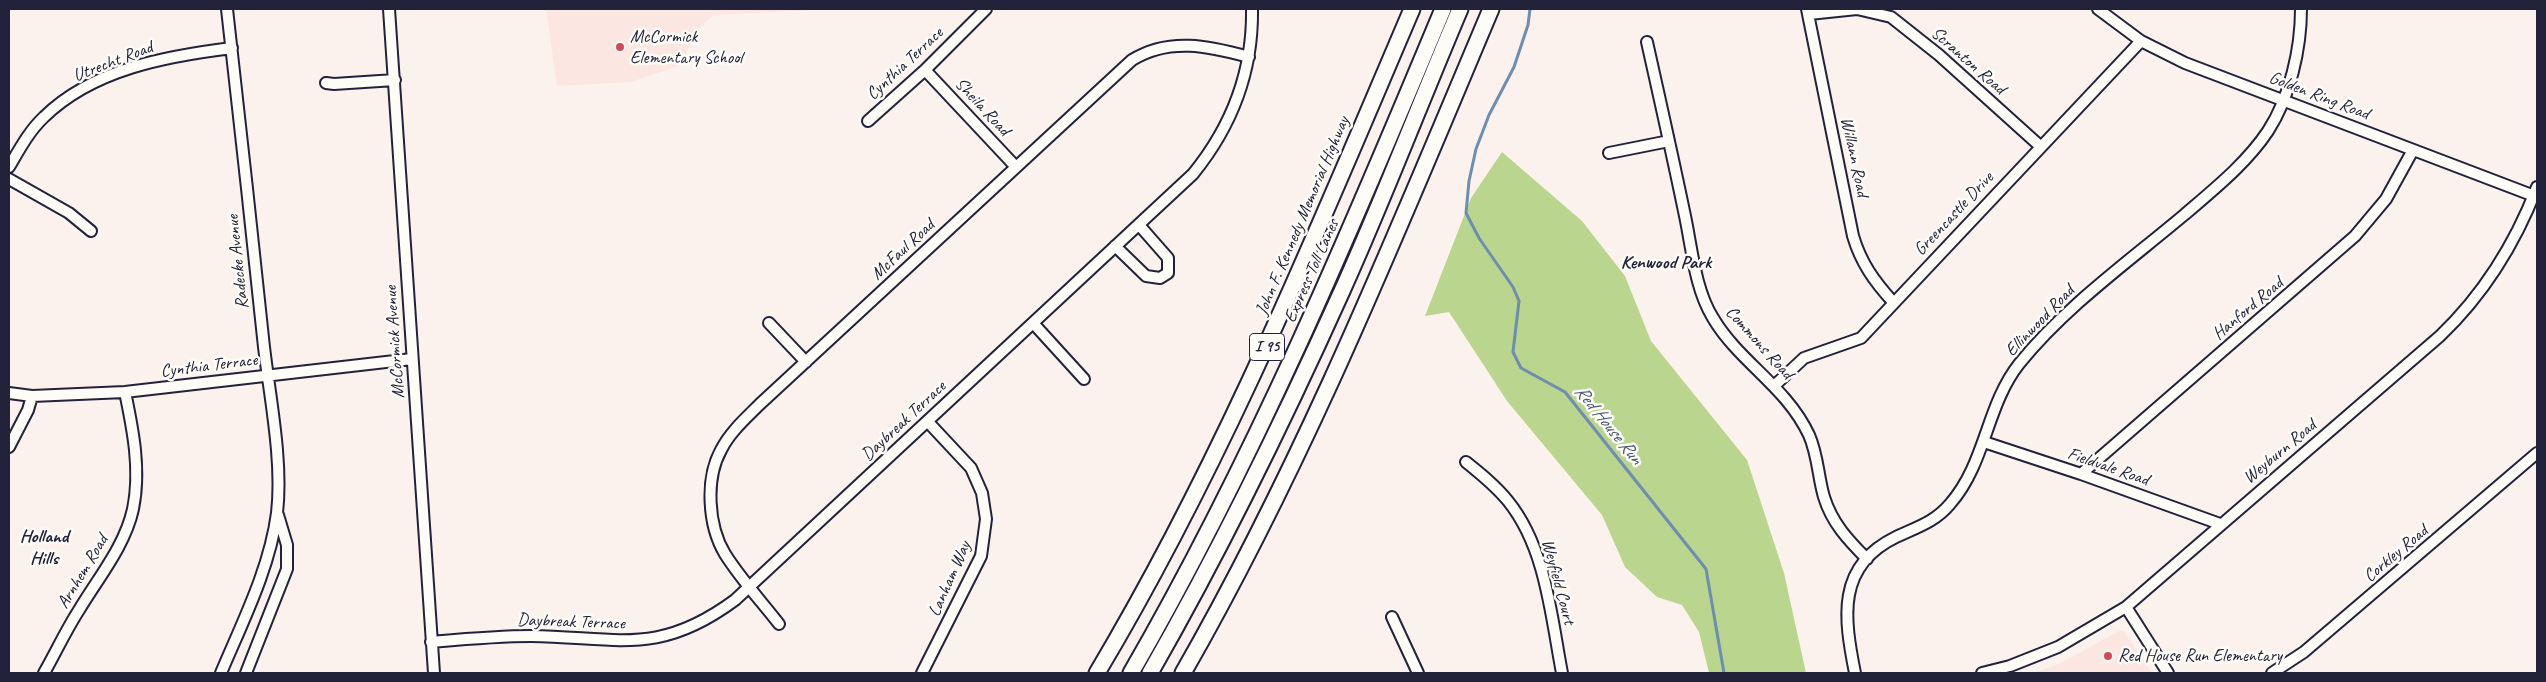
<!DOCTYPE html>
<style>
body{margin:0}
#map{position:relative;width:2546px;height:682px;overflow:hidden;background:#fcf2ed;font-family:Caveat,sans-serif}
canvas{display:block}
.frame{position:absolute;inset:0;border:10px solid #22223b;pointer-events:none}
</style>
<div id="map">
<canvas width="2546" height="682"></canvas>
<div class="frame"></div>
</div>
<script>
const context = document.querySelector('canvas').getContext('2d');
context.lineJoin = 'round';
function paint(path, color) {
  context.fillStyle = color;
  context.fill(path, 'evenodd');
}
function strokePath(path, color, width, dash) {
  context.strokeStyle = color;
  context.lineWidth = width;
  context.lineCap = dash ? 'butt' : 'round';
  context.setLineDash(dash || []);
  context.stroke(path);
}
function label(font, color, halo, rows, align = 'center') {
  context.font = font + ' Caveat,sans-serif';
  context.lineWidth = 5;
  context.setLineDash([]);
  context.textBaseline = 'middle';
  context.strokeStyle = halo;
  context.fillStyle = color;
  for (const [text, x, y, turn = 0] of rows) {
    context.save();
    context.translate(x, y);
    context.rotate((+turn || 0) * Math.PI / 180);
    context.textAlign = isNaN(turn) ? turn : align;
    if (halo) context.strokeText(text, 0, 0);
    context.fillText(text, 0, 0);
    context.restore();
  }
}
paint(new Path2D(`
 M546 9H832L713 15 700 28 678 66 631 82 557 86Z
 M2119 631H2124L2152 673H2034L2061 663Z`), '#fbe6e1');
paint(new Path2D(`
 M1502 152 1582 221 1625 276 1651 341 1747 460 1784 573 1806 673H1709L1699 632 1682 605 1657 597 1625 567 1602 515 1507 401 1449 312 1425 316 1471 198Z`), '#bad58d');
strokePath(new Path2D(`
 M1530 9 1528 25 1514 67 1489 115 1476 149 1469 181 1466 213 1479 238 1513 287 1519 301 1513 352 1521 368 1565 392 1706 569 1724 673`), '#6d8eb0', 3);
const minor = new Path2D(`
 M389 9 434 673
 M1807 9 1853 236C1861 263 1874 281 1893 302
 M2098 9 2141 41 2185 63 2537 197
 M1809 14 1857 9 1891 17 1939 55 2040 146
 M1647 42C1660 100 1673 158 1685 216 1692 249 1695 289 1713 318 1739 362 1786 386 1809 435 1818 455 1818 477 1824 497 1832 523 1848 540 1867 559
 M925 70 1016 167
 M326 83 334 84 395 80
 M868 121 925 70 986 9
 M1609 153 1669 141
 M9 167C19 150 29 131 44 117 93 69 167 56 232 48
 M9 179 69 213 91 231
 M1115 246 1146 276 1160 278 1168 273V258L1139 225
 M769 323 806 362
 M1033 323 1084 379
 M1775 385 1804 358 1861 338 2141 41
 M9 393 32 396 125 392 412 359
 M1984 442 2081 474 2220 524
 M9 447 28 410 32 396
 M1466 462C1481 474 1496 486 1508 501 1546 548 1551 616 1562 673
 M2081 474 2355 236 2386 199 2413 150
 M2126 607 2168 673
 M1392 617 1418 673
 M779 624C761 601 740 578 725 554 708 526 705 479 721 450 730 432 746 418 760 404L1132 60C1169 37 1209 46 1249 57
 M431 642C465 639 497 636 531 636 617 637 658 657 735 600L1193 174C1232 126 1253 70 1252 9
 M44 673C56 652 66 630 79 610 98 578 125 546 133 509 141 470 133 430 125 392
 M221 673C242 623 270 568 277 513 283 461 270 399 264 347 252 234 240 122 227 9
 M246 673 287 569V545L278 515
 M922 673 981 556 986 519 982 493 971 468 928 422
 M1855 673C1844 618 1836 566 1896 537 1917 527 1935 522 1950 504 1986 463 1986 406 2019 364 2065 307 2128 262 2184 215 2213 190 2246 164 2268 131 2290 97 2301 49 2301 9
 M1982 673 2010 666 2058 647 2126 607 2440 336C2485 293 2515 244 2537 187
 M2272 673 2304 652 2537 453`);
const highway = new Path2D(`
 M1097 673C1224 460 1315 236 1412 9
 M1131 673C1254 460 1349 235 1443 9
 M1150 673C1221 549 1283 422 1342 291 1384 198 1420 103 1460 9
 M1183 673C1305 460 1396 234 1491 9`);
strokePath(minor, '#22223b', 14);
strokePath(highway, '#22223b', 19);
strokePath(minor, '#fdfcf7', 10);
strokePath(highway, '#fdfcf7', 15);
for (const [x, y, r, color] of [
 [620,47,5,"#d1495b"],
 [2108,656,5,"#d1495b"]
]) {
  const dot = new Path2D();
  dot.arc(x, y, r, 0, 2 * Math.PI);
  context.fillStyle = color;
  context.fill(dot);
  strokePath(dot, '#fdfcf7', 2);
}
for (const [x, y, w] of [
 [1267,347,35]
]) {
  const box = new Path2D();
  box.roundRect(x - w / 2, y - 13.5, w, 27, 4);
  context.fillStyle = '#fdfcf7';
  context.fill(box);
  strokePath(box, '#22223b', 1);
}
label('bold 16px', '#22223b', null, [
 ["I 95",1267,347]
]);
label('18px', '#22223b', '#fdfcf7', [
 ["McCormick",630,37],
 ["Elementary School",630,58],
 ["Red House Run Elementary",2118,656]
], 'left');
label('18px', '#22223b', '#fdfcf7', [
 ["Scranton Road",1968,61,41],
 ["Utrecht Road",113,62,-21],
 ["Cynthia Terrace",905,64,-43],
 ["Golden Ring Road",2319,96,21],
 ["Sheila Road",982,107,47],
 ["Willann Road",1854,157,78],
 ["Greencastle Drive",1954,214,-47],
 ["John F. Kennedy Memorial Highway",1303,216,-67],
 ["McFaul Road",903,250,-43],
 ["Radecke Avenue",238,262,-96],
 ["Express Toll Lanes",1312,271,-66],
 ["Hanford Road",2248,309,-40],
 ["Ellinwood Road",2040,321,-46],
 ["McCormick Avenue",395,342,-94],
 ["Commons Road",1759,343,48],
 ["Cynthia Terrace",209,366,-7],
 ["Daybreak Terrace",904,421,-43],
 ["Weyburn Road",2280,452,-40],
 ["Fieldvale Road",2108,467,19],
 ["Corkley Road",2396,554,-40],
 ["Arnhem Road",83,572,-59],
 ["Lanham Way",950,579,-66],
 ["Weyfield Court",1558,582,75],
 ["Daybreak Terrace",571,622,2]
]);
label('bold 19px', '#22223b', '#fdfcf7', [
 ["Kenwood Park",1666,263],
 ["Holland",44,537],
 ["Hills",44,559]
]);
label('italic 19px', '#485876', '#fdfcf7', [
 ["Red House Run",1608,425,51]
]);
</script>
